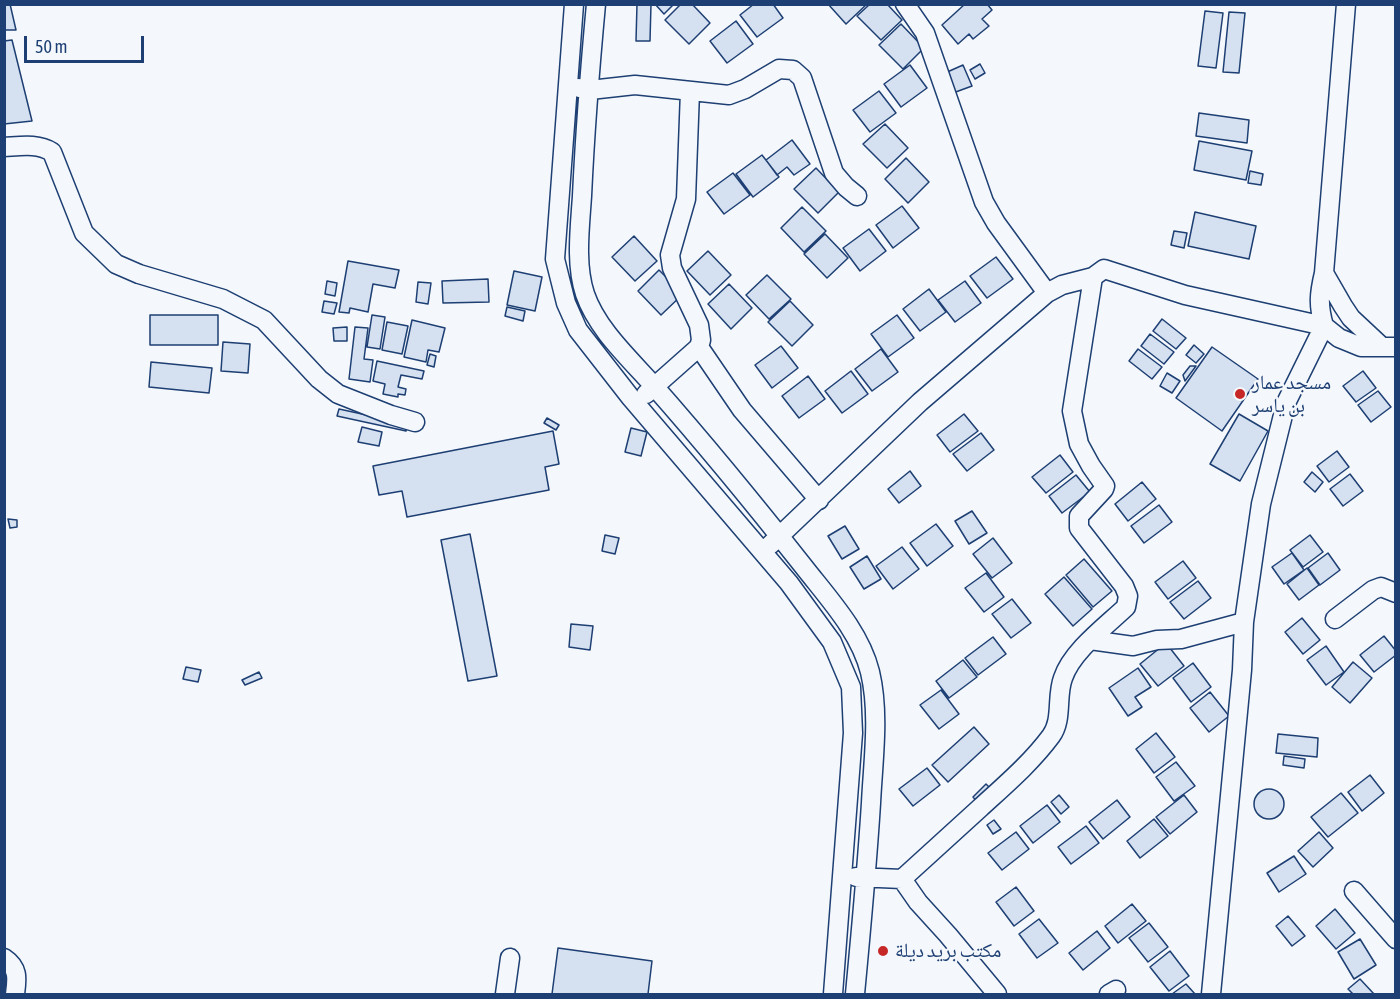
<!DOCTYPE html>
<meta charset="utf-8">
<style>
body{margin:0}
#map{position:relative;width:1400px;height:999px;overflow:hidden;background:#f4f7fb;font-family:"Asap Condensed",sans-serif}
canvas{display:block}
.frame{position:absolute;inset:0;border:6px solid #1d3f73;pointer-events:none}
.scale{position:absolute;left:24px;top:36px;width:120px;height:27px;box-sizing:border-box;border:3px solid #1d3f73;border-top:0;padding-left:8px;font-size:18px;line-height:21px;white-space:nowrap;color:#1d3f73;-webkit-text-stroke:4px #f4f7fb;paint-order:stroke}
</style>
<div id="map">
<canvas width="1400" height="999"></canvas>
<div class="frame"></div>
<div class="scale">50 m</div>
</div>
<script>
const context = document.querySelector('canvas').getContext('2d');
context.lineJoin = 'round';
function paint(path, color) {
  context.fillStyle = color;
  context.fill(path, 'evenodd');
}
function strokePath(path, color, width, dash) {
  context.strokeStyle = color;
  context.lineWidth = width;
  context.lineCap = dash ? 'butt' : 'round';
  context.setLineDash(dash || []);
  context.stroke(path);
}
function label(font, color, halo, rows, align = 'center') {
  context.font = font + ' "Asap Condensed","Noto Naskh Arabic",sans-serif';
  context.lineWidth = 4.5;
  context.setLineDash([]);
  context.textBaseline = 'middle';
  context.strokeStyle = halo;
  context.fillStyle = color;
  for (const [text, x, y, turn = 0] of rows) {
    context.save();
    context.translate(x, y);
    context.rotate((+turn || 0) * Math.PI / 180);
    context.textAlign = isNaN(turn) ? turn : align;
    if (halo) context.strokeText(text, 0, 0);
    context.fillText(text, 0, 0);
    context.restore();
  }
}
const building = new Path2D(`
 M4 4H10L16 30H4Z
 M637 4H651L650 41H636Z
 M655 4H674L664 14Z
 M681 4H692L710 23 689 44 665 20Z
 M754 4H773L783 18 757 37 740 15Z
 M828 4H867L846 24Z
 M870 4H887L902 20 881 40 857 16Z
 M965 4H987L992 10 982 19 989 26 973 39 969 34 958 44 942 25Z
 M1205 11 1223 13 1216 68 1198 66Z
 M1229 12 1245 13 1239 73 1223 72Z
 M736 21 753 44 727 63 710 41Z
 M901 24 924 48 903 69 879 45Z
 M12 40 32 121 4 124V41Z
 M980 64 985 73 975 79 970 70Z
 M910 65 927 88 901 107 884 84Z
 M963 65 972 86 953 93 945 73Z
 M879 91 896 113 870 132 853 110Z
 M1199 113 1249 120 1247 143 1196 136Z
 M885 124 908 148 887 168 863 144Z
 M792 140 810 164 794 175 787 167 777 175 766 160Z
 M1199 141 1252 151 1246 180 1194 170Z
 M762 155 779 177 753 197 736 174Z
 M906 158 929 182 908 203 885 179Z
 M816 168 839 192 818 213 794 189Z
 M1250 171 1263 174 1261 185 1248 183Z
 M733 173 750 195 724 214 707 192Z
 M902 206 919 228 893 248 876 225Z
 M802 207 826 231 804 252 781 228Z
 M1195 212 1256 226 1249 259 1188 246Z
 M869 229 886 251 860 271 843 248Z
 M1174 231 1187 233 1184 248 1171 245Z
 M825 234 848 258 827 278 804 254Z
 M634 236 657 261 635 281 612 257Z
 M708 251 731 275 710 295 687 271Z
 M996 257 1013 279 987 298 970 276Z
 M348 261 399 270 395 288 373 284 368 312 350 308 349 313 339 312Z
 M659 270 683 294 661 315 638 291Z
 M514 271 542 277 535 311 507 305Z
 M767 275 791 299 769 319 746 295Z
 M488 279 489 302 443 303 442 281Z
 M327 281 337 283 335 296 325 294Z
 M965 281 981 303 955 322 938 300Z
 M418 282 431 283 428 304 416 302Z
 M729 284 752 308 731 329 708 304Z
 M929 289 946 312 920 331 903 309Z
 M324 301 337 303 334 314 322 312Z
 M790 301 813 325 792 346 768 322Z
 M507 307 525 311 523 321 505 316Z
 M150 315H218V345H150Z
 M372 315 385 317 380 349 367 347Z
 M897 315 914 338 888 357 871 334Z
 M1162 319 1186 338 1176 349 1153 331Z
 M412 320 445 328 439 352 428 350 426 362 404 357Z
 M387 322 408 326 402 354 382 350Z
 M347 327V341H334L333 328Z
 M355 327 368 328 364 359 373 360 370 382 349 379Z
 M1150 334 1174 352 1164 364 1141 346Z
 M223 342 250 344 248 373 221 371Z
 M1194 345 1204 354 1196 363 1186 355Z
 M781 346 798 368 772 388 755 365Z
 M1212 347 1258 379 1222 431 1176 398Z
 M881 349 898 372 872 391 855 369Z
 M1138 349 1162 367 1152 379 1129 361Z
 M430 354 436 356 434 367 427 365Z
 M377 361 424 371 422 379 401 375 398 387 406 389 405 395 398 394V397L383 394 385 384 373 381Z
 M151 362 212 368 209 393 149 387Z
 M1190 366H1196L1185 381 1183 375Z
 M851 371 868 394 842 413 825 391Z
 M1363 371 1376 388 1356 402 1343 386Z
 M1167 373 1180 381 1172 393 1160 386Z
 M808 376 825 399 799 418 782 396Z
 M1378 391 1391 407 1371 422 1358 405Z
 M339 409 408 424 406 431 337 416Z
 M964 414 978 431 950 452 937 435Z
 M1239 414 1268 431 1240 481 1210 464Z
 M547 418 559 425 556 430 544 423Z
 M362 427 382 432 379 446 358 442Z
 M631 428 647 432 641 456 625 452Z
 M553 431 559 464 545 467 549 490 407 517 402 491 379 495 373 466Z
 M981 433 994 450 967 471 953 454Z
 M1337 451 1349 467 1329 482 1317 466Z
 M1060 455 1073 472 1046 493 1032 477Z
 M910 471 921 486 899 503 888 489Z
 M1312 472 1323 482 1315 492 1304 482Z
 M1350 474 1363 491 1343 506 1330 489Z
 M1076 475 1090 492 1062 513 1049 496Z
 M1142 482 1156 499 1128 521 1115 504Z
 M1159 505 1172 522 1144 543 1131 526Z
 M972 511 987 533 969 544 955 521Z
 M8 519 17 520V527L10 528Z
 M936 524 953 546 927 566 910 543Z
 M845 526 859 549 842 559 828 536Z
 M470 534 497 676 468 681 441 540Z
 M605 535 619 538 615 554 602 551Z
 M1310 535 1323 552 1303 567 1290 550Z
 M993 538 1012 563 992 578 973 554Z
 M902 547 919 569 893 589 876 566Z
 M1292 553 1304 570 1284 584 1272 567Z
 M1328 553 1340 570 1320 585 1308 568Z
 M867 556 881 579 864 589 850 567Z
 M1084 559 1112 591 1093 607 1066 575Z
 M1183 561 1196 578 1168 599 1155 582Z
 M1307 568 1319 585 1299 600 1287 584Z
 M986 573 1004 597 984 612 965 588Z
 M1064 577 1092 609 1073 626 1045 594Z
 M1198 581 1211 598 1184 619 1170 602Z
 M1012 599 1031 623 1011 638 992 614Z
 M1302 618 1320 640 1303 654 1285 632Z
 M571 624 593 626 590 650 569 647Z
 M1384 636 1396 651V655L1374 672 1360 655Z
 M993 637 1006 654 978 675 965 658Z
 M1166 643 1184 666 1158 686 1140 664Z
 M1326 646 1344 672 1326 685 1307 660Z
 M963 660 977 677 949 698 936 681Z
 M1353 662 1372 678 1350 703 1332 687Z
 M1193 663 1211 687 1191 702 1173 678Z
 M186 667 201 670 198 682 183 679Z
 M1138 668 1151 687 1135 697 1142 707 1128 716 1109 688Z
 M259 672 262 678 245 685 242 680Z
 M941 690 959 714 939 729 920 705Z
 M1210 692 1229 716 1209 732 1190 708Z
 M974 727 989 744 948 782 932 765Z
 M1156 733 1175 757 1154 773 1136 749Z
 M1278 734 1318 738 1317 757 1276 753Z
 M1284 756 1305 759 1304 768 1283 765Z
 M1176 762 1195 786 1174 801 1156 777Z
 M927 768 940 785 913 806 899 789Z
 M1370 775 1384 793 1362 811 1348 792Z
 M986 784 994 792 980 805 973 797Z
 M1254 804a15 15 0 1 1 30 0a15 15 0 1 1-30 0Z
 M1341 793 1358 813 1328 837 1311 817Z
 M1059 795 1069 807 1061 814 1051 802Z
 M1184 795 1197 812 1170 834 1156 817Z
 M1117 800 1130 817 1103 839 1089 822Z
 M1047 805 1060 822 1033 843 1020 826Z
 M1154 819 1168 836 1140 858 1127 841Z
 M994 820 1001 829 993 834 987 825Z
 M1086 826 1099 843 1071 864 1058 847Z
 M1016 832 1029 849 1002 870 988 853Z
 M1319 832 1333 848 1313 867 1298 851Z
 M1294 856 1306 874 1279 892 1267 873Z
 M1016 887 1034 911 1014 926 996 902Z
 M1132 904 1146 921 1118 943 1105 926Z
 M1335 909 1355 933 1336 949 1316 926Z
 M1288 916 1305 936 1292 946 1276 926Z
 M1039 919 1058 943 1037 958 1019 934Z
 M1149 923 1168 947 1148 962 1129 938Z
 M1097 931 1110 948 1083 970 1069 953Z
 M1360 939 1376 965 1354 979 1338 952Z
 M558 948 652 961 648 994H552Z
 M1170 951 1189 976 1169 991 1150 967Z
 M1360 979 1374 994H1353L1348 989Z
 M1186 984 1195 994H1172Z`);
paint(building, '#d5e0f0');
strokePath(building, '#1d3f73', 1.5);
const minor = new Path2D(`
 M574 4 555 259 566 303 578 330 631 398 789 583 832 642 851 687 853 733 833 994
 M596 4C590 68 585 132 582 196 580 227 575 264 585 294 597 329 629 358 653 385 705 444 755 505 804 567 829 599 860 632 870 672 880 714 873 761 871 803 867 867 861 931 855 994
 M905 4 925 33 984 202 996 223 1047 293
 M579 88 590 90 635 85 729 95 745 89 779 69 793 70 802 78 834 173 846 187 857 196
 M4 147C21 146 38 143 52 152L84 233 116 264 139 274 223 299 264 320 319 379 338 394 391 415 415 422
 M1324 273 1343 306 1351 318 1381 346
 M699 347 742 410 819 500
 M646 394 699 347 701 340 699 325 672 268 670 255 686 199 690 91
 M770 545 920 402 1047 293 1062 285 1093 277
 M1335 619 1373 590 1381 587 1396 593
 M1090 640 1133 646 1157 640 1181 639 1244 622
 M856 877 902 879 918 902 948 935 997 994
 M902 879C928 855 954 832 980 808 1005 785 1031 763 1051 736 1063 720 1056 696 1063 678 1072 651 1106 626 1126 607L1128 596 1124 586 1079 528V516L1104 489 1105 486 1091 466 1079 444 1072 411 1093 277 1104 269 1185 295 1324 326 1339 338 1361 347H1396
 M1354 891 1396 939
 M4 958C19 968 17 979 15 994
 M505 994 510 958
 M1109 994 1116 990
 M1211 994 1242 670 1244 622 1261 504 1286 403 1324 326C1318 305 1319 294 1324 273L1346 4`);
strokePath(minor, '#1d3f73', 21);
strokePath(minor, '#f4f7fb', 18);
for (const [x, y, r, color] of [
 [1240,394,6,"#c62828"],
 [883,951,6,"#c62828"]
]) {
  const dot = new Path2D();
  dot.arc(x, y, r, 0, 2 * Math.PI);
  context.fillStyle = color;
  context.fill(dot);
  strokePath(dot, '#f4f7fb', 2);
}
label('20px', '#1d3f73', '#f4f7fb', [
 ["مسجد عمار",1252,383],
 ["بن ياسر",1252,406],
 ["مكتب بريد ديلة",895,951]
], 'left');
</script>
